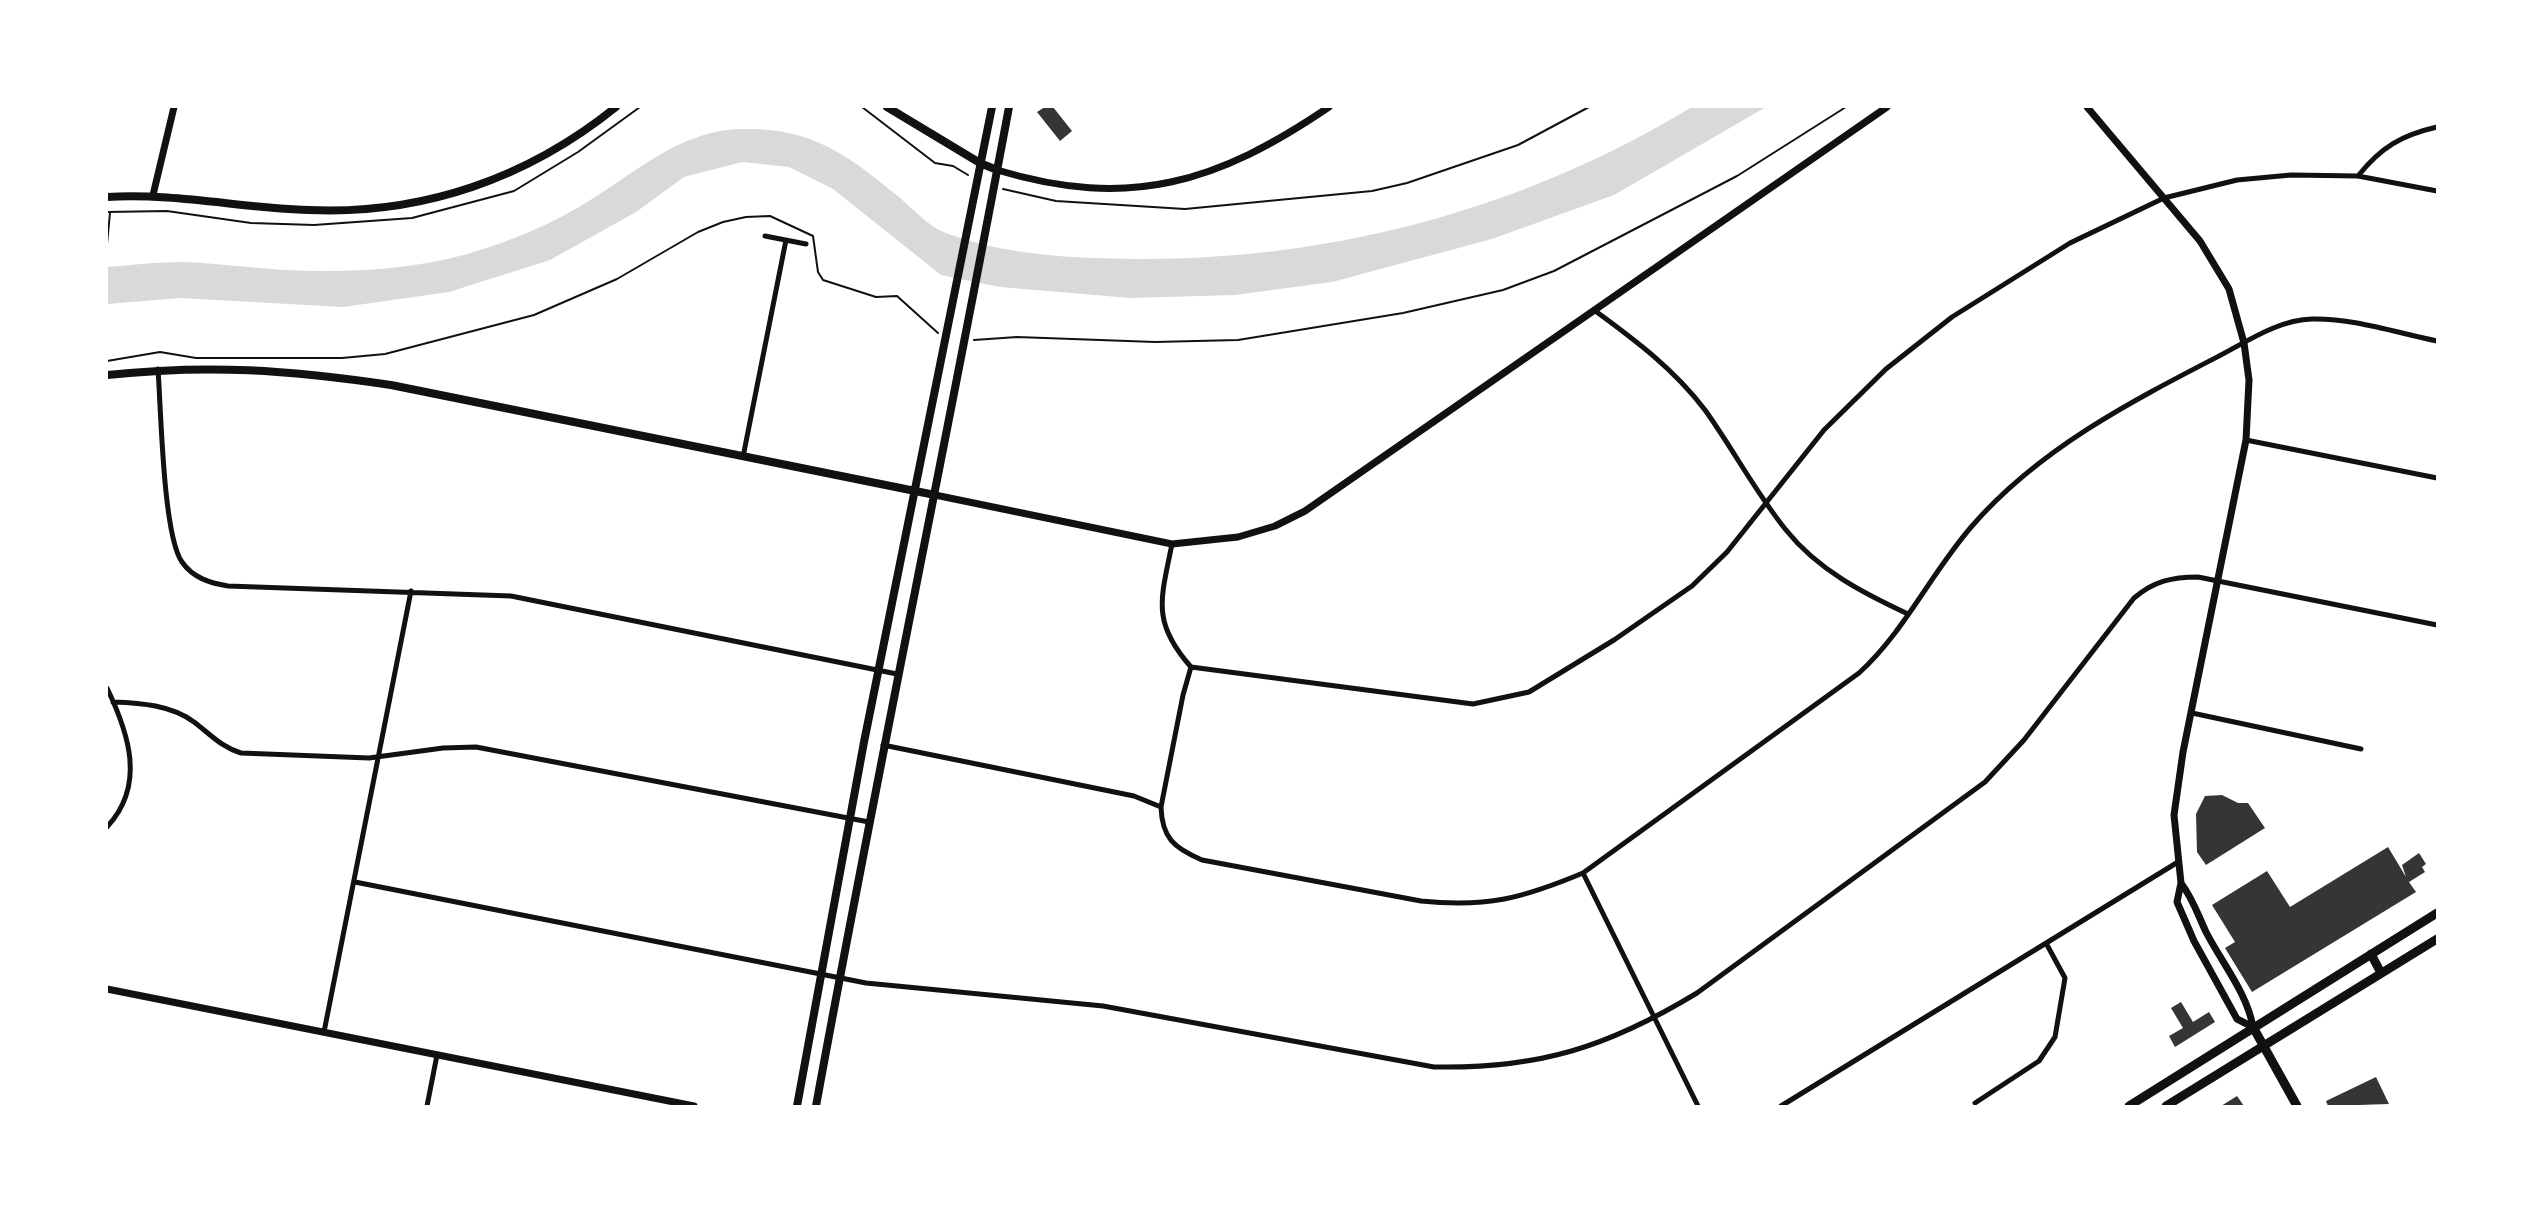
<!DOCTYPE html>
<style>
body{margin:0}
#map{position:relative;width:2544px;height:1213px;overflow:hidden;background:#fff;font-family:"Archivo Narrow",sans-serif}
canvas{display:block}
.frame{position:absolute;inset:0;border:108px solid #fff;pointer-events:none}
</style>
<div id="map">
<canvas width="2544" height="1213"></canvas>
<div class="frame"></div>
</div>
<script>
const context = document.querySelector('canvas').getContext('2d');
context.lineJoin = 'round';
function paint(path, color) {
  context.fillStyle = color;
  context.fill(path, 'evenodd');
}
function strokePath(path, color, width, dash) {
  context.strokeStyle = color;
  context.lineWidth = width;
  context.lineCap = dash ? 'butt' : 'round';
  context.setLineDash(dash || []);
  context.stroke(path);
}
paint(new Path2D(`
 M1692 107H1766L1614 195 1492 239 1332 282 1235 295 1130 298 1000 287 941 275 833 189 789 167 742 162 684 177 636 212 550 260 449 292 343 307 181 298 107 304V267C132 265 157 262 183 262 216 263 250 268 284 270 352 273 419 270 484 249 521 237 559 220 592 199 640 169 682 130 742 129 811 127 848 155 899 197 913 209 929 227 946 233 1007 256 1073 258 1137 259 1333 260 1524 209 1692 107Z`), '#d9d9d9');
paint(new Path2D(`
 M1045 107H1053L1072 131 1060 141 1037 112Z
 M2222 795 2238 803H2248L2265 828 2206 865 2197 852 2196 814 2205 796Z
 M2388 847 2406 877 2402 865 2419 853 2426 864 2422 867 2425 872 2409 882 2416 892 2252 992 2225 948 2235 942 2212 905 2267 871 2290 907Z
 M2181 1002 2193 1022 2209 1012 2215 1022 2175 1047 2169 1036 2183 1028 2171 1008Z
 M2376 1077 2389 1104 2328 1106 2326 1101Z
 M2237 1096 2244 1106H2221Z`), '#353535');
strokePath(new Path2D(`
 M862 107 935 163 953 166 968 175
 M1003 189 1056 201 1185 209 1372 191 1407 183 1518 145 1589 107
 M107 212 167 211 251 223 314 225 412 218 514 191 578 152 640 107
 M107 244 110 213
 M974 340 1017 337 1155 342 1238 340 1403 313 1503 290 1554 271 1737 176 1846 107
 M107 361 160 352 196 358H342L385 354 534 315 617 279 698 232 723 222 746 217 770 216 813 236 818 272 823 280 876 297 897 296 938 333`), '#111', 2);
strokePath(new Path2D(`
 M2358 176C2381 147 2402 135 2437 127
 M765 236 806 244
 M1594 310C1635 340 1674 369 1705 410 1733 449 1756 493 1786 530 1818 570 1863 593 1908 614
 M158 369C161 409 163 535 182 562 193 578 210 583 228 586L511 596 897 674
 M2246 440 2437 478
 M743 457 786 240
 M1172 544C1161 599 1151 622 1191 667
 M1191 667 1183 695 1161 807C1162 838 1174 848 1202 860L1421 901C1487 908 1523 898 1583 873L1859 673C1905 631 1931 573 1972 526 2039 449 2130 402 2219 356 2248 341 2278 320 2312 319 2353 318 2397 333 2437 341
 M1191 667 1473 704 1529 692 1614 640 1692 586 1727 552 1824 430 1886 369 1952 317 2070 243 2164 198 2237 180 2291 175 2358 176 2437 191
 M107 688C129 734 146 785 107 827
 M113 702C141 703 171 705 194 722 210 734 221 747 241 753L369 758 443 748 476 747 869 822
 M2192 713 2361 749
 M883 745 1134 796 1161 807
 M1583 873 1698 1106
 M355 882 866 983 1103 1006 1434 1067C1539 1069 1608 1047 1697 993L1985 782 2024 740 2134 598C2154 581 2172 577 2198 577L2437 625
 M324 1032 411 591
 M1975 1103 2039 1061 2055 1037 2065 978 2046 943
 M427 1106 437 1055
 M1781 1106 2178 862`), '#111', 5);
strokePath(new Path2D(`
 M2087 107 2200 241 2229 289 2244 343 2249 380 2246 440 2183 752 2174 815 2181 883 2177 902 2194 941 2237 1019 2253 1027
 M997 170C1130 210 1217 183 1329 107
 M153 195 174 107
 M935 495 1172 544 1238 537 1275 526 1305 511 1887 107
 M2181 883C2193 899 2198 915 2206 932 2222 963 2247 993 2253 1027
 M107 989 694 1106`), '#111', 7);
strokePath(new Path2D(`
 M887 107 980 163 997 170
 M107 197C175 193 241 208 309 210 423 215 528 178 616 107
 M107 375C209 364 289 370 391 385L935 495
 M797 1106 864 742 992 107
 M816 1106C877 772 947 440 1009 107`), '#111', 8);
strokePath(new Path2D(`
 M2371 954 2381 973
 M2253 1027 2297 1106
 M2129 1106 2437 913
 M2166 1106 2437 939`), '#111', 9);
</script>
